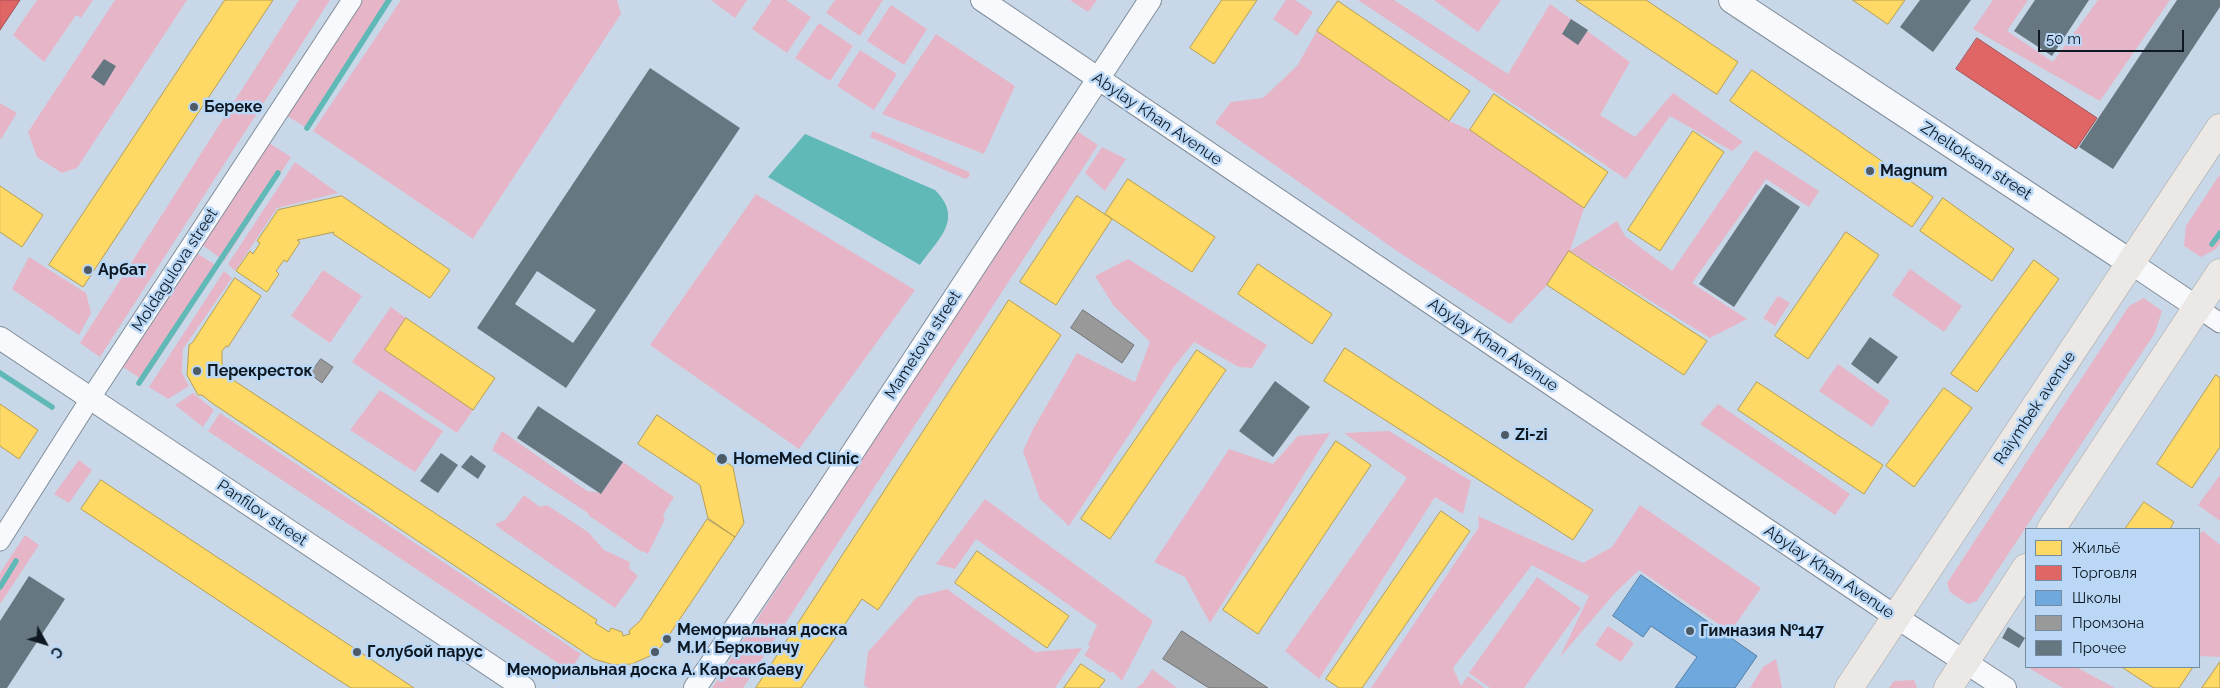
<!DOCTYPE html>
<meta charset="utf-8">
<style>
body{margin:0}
#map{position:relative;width:2220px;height:688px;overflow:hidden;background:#c8d8e8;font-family:Raleway,sans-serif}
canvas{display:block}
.legend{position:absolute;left:2025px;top:528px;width:175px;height:140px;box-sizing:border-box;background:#bad8f6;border:1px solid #758ba1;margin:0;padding:6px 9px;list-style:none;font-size:15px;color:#0d1822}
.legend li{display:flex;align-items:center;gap:10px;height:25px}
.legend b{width:25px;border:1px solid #758ba1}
.north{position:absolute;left:20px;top:618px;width:50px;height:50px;-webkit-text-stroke:4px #bad8f6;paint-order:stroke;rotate:129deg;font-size:14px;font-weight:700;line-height:20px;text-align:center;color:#0d1822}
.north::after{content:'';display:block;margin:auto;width:18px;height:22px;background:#0d1822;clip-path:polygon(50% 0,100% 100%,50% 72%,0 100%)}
.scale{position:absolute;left:2038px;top:30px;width:146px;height:22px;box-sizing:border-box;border:2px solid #0d1822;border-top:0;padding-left:6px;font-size:15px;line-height:18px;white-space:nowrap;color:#0d1822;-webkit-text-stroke:4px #bad8f6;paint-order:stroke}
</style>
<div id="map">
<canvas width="2220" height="688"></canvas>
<ul class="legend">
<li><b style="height:14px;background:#ffd966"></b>Жильё</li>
<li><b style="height:14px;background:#e06666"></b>Торговля</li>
<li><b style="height:14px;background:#6fa8dc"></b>Школы</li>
<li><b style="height:14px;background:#999"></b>Промзона</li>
<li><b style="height:14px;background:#677781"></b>Прочее</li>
</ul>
<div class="north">С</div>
<div class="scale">50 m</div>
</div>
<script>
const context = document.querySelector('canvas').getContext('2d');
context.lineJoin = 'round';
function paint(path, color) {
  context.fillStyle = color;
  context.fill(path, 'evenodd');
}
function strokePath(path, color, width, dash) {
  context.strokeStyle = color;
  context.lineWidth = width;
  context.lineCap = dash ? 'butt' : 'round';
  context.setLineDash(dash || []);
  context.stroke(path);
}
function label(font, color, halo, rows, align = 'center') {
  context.font = font + ' Raleway,sans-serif';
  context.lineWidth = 5;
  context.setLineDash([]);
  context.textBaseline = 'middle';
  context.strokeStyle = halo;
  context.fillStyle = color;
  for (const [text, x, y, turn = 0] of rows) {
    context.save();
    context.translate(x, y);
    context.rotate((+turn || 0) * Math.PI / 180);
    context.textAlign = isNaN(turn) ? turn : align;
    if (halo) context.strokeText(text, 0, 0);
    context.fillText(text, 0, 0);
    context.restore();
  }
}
paint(new Path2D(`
 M37 0H93L81 18 76 15 44 62 13 35Z
 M115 0H187L77 168 62 173 37 157 28 132Z
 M299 0H330L100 357 80 343Z
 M352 0H392L307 128 279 111Z
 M401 0H617L621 14 473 239 313 131Z
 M711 0H747L735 18Z
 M772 0H786L811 17 787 53 752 29Z
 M835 0H883L860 36 826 13Z
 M1070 0H1097L1088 12Z
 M1286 0H1295L1313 12 1297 36 1273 19Z
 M1358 0H1394L1508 74 1550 4 1630 62 1600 115 1635 137 1673 93 1743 142 1732 151 1670 116 1626 179Z
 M1434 0H1501L1478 32Z
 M1993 0H2028L2007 31 2053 62 2098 0H2170L2100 101 1973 29Z
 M891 5 927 29 904 65 867 41Z
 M819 23 853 46 830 81 795 58Z
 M1317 31 1449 121 1470 130 1584 208 1570 251 1617 221 1625 236 1672 271 1755 150 1819 191 1809 207 1766 179 1692 283 1747 319 1710 338 1570 251 1547 285 1510 324 1397 251 1215 123 1231 102 1263 98 1297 66Z
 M936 34 1015 86 984 154 882 114Z
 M860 50 897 74 874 110 837 86Z
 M0 103 17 113 1 139H0Z
 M873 131 969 172 970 176 965 179 870 137Z
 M1077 131 1098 145 743 688H712Z
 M269 143 291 157 224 261 201 244Z
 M1102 147 1126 159 1105 191 1085 173Z
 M295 162 338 193 277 208 235 271 228 264Z
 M2220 174V243L2216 249 2201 257 2184 246 2186 226Z
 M756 194 915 290 799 449 650 345Z
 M198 254 219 267 144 381 123 367Z
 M29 257 86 293 91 313 79 335 12 289Z
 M1128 259 1267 345 1252 368 1239 367 1194 342 1173 368 1069 526 1040 499 1023 451 1032 431 1077 353 1135 382 1150 342 1114 306 1095 276Z
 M1910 269 1962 306 1944 332 1892 295Z
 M323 270 362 296 330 343 291 316Z
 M224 271 232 278 183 349 182 373 189 386 168 399 149 387Z
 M1778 296 1790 303 1775 326 1763 318Z
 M2144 298 2162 311 2155 333 1977 601 1968 604 1950 592 1947 583 2129 306Z
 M391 307 406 318 385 350 473 410 457 433 352 362Z
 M1838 364 1890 401 1872 427 1819 391Z
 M380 390 443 431 415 472 350 430Z
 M193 393 214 410 203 427 175 405Z
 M1718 404 1850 494 1835 515 1700 424Z
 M220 413 581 654 570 671 208 431Z
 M502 431 587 491 602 493 623 462 674 497 663 515 665 519 648 554 643 551 642 552 588 515V513L492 450Z
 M1389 431 1471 481 1463 514 1435 497 1319 679 1285 651 1407 478 1344 433Z
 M1330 433 1210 623 1185 577 1154 562 1229 449 1273 464 1298 436Z
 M79 460 92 470 69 503 54 494Z
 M2220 475V521L2198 505Z
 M524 495 540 507 547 505 588 532 604 550 630 562 629 568 638 576 615 608 499 528 495 524 505 520Z
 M985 499 1153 621 1122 681 1112 671 1111 673 1084 655 1090 647 1088 645 1097 625 976 539 955 569 936 564Z
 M1640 505 1761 588 1730 632 1639 570 1615 593 1560 657 1589 596 1532 565 1453 668 1461 686 1468 676 1485 688H1371L1479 527 1478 516 1583 563 1612 547Z
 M2203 531 2220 545V657L2199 656V534Z
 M25 535 39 545 0 604V573Z
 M1537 577 1581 608 1524 688H1490L1469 673Z
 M947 589 1035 652 1082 648 1055 688H868L864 685 868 652 917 597Z
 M1608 626 1634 643 1621 662 1595 645Z
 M1776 659 1782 688H1750L1763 667Z
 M2027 667H2076L2115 688H2063Z
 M1152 669 1177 688H1136L1143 683Z
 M1914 680 1917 688H1889L1894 681Z`), '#e6b6c8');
paint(new Path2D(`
 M805 134 935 190C964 219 939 238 920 265L768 177Z`), '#60b8b7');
const homes = new Path2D(`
 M225 0H273L83 287 49 265Z
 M1222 0H1257L1214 64 1190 48Z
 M1576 0H1646L1738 62 1717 94Z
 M1853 0H1905L1888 24Z
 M1338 1 1470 91 1449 121 1317 31Z
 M1752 70 1933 197 1912 227 1730 101Z
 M1494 94 1608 172 1584 208 1470 130Z
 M1693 131 1724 152 1660 251 1628 230Z
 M1128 179 1215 237 1192 272 1105 214Z
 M0 186 43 215 22 247 0 232Z
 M342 196 450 270 430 298 333 234 334 232 297 240 300 242 287 262 284 260 276 271 279 274 267 292 236 271 250 251 253 254 260 243 257 241 278 210Z
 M1077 196 1112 219 1056 305 1020 282Z
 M1943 198 2014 249 1992 281 1920 231Z
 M1846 232 1879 255 1808 359 1775 336Z
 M1569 251 1707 341 1684 375 1547 285Z
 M2034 260 2059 279 1977 392 1951 374Z
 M1258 264 1332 314 1312 344 1238 294Z
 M235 278 261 296 228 347 226 346 222 351V363L227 376 597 620 595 623 609 632 611 628 622 632 623 636 630 634 629 631 640 621 707 519 735 537 661 647 652 655 632 664 614 665 594 659 212 403 202 395H198L187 375 189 345 192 343Z
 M1009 300 1061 335 878 610 862 599 801 688H756Z
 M406 318 495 378 473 410 385 350Z
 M1345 348 1593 510 1573 540 1324 381Z
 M1197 350 1226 370 1110 539 1081 519Z
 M2216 375 2220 378V447L2192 488 2157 464Z
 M1757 382 1883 465 1864 494 1738 410Z
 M1944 388 1972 408 1914 487 1886 466Z
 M0 404 38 430 19 459 0 446Z
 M657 415 733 467 744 523 735 537 708 518 700 485 638 444Z
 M1336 441 1371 465 1258 634 1223 610Z
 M101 480 414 688H351L320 668 81 509Z
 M2144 502 2174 522 2170 529H2125Z
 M1441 511 1470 531 1362 688H1339L1326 679Z
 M977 551 1069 616 1047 648 955 583Z
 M2220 662V688H2202Z
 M1081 664 1105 680 1099 688H1064Z
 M2122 667H2193L2179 688H2154Z`);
paint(homes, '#ffd966');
strokePath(homes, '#b69f52', 1);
const shops = new Path2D(`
 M0 0H20L0 30Z
 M1977 38 2097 118 2076 149 1956 69Z`);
paint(shops, '#e06666');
strokePath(shops, '#a14f52', 1);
const schools = new Path2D(`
 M1641 575 1757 656 1735 688H1675L1697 657 1651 626 1643 637 1613 616Z`);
paint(schools, '#6fa8dc');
strokePath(schools, '#527da4', 1);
const industry = new Path2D(`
 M1083 310 1134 345 1122 363 1071 328Z
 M321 359 333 367 322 383 310 374Z
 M1182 631 1268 688H1209L1163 659Z`);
paint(industry, '#999');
strokePath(industry, '#6f7275', 1);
strokePath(new Path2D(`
 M307 128 389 0
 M2212 244 2220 233
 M0 373 52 407
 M139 383 278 173
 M0 587 16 561`), '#60b8b7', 5.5);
paint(new Path2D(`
 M1920 0H1971L1933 52 1900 27Z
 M2035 0H2089L2052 56 2014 31Z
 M2177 0H2220V7L2113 169 2079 147Z
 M1571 19 1588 30 1578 45 1562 34Z
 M104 59 116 66 104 86 91 77Z
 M650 68 740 128 566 388 477 328ZM537 271 596 310 573 343 515 304Z
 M1766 184 1800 207 1734 307 1699 284Z
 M1870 337 1898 357 1878 384 1851 364Z
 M1275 381 1310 407 1273 457 1239 431Z
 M538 406 623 462 601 494 517 438Z
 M441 453 458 465 438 493 420 481Z
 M471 455 486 466 478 479 461 467Z
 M29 576 65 599 7 688H0V621Z
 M2008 627 2025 638 2019 648 2002 638Z`), '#677781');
const minor = new Path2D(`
 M2198 308 2220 323
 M0 541 90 399 352 0`);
const tertiary = new Path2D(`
 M982 0 1896 617 2005 688
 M2131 263 2198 308
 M0 338 524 688
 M695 688 822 499 1150 0`);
const secondary = new Path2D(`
 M1732 0 2131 263`);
const primary = new Path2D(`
 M2051 529 2220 273
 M1849 688 2220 128
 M1948 688 2026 568`);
strokePath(minor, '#828e9a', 21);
strokePath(tertiary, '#828e9a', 24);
strokePath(secondary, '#828e9a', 28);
strokePath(primary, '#a5a4a0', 29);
strokePath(minor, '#f7f9fc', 19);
strokePath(tertiary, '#f7f9fc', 22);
strokePath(secondary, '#f7f9fc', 26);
strokePath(primary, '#ece8e5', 28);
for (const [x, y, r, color] of [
 [194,107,5,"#4e5b67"],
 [1870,171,5,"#4e5b67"],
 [88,270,5,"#4e5b67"],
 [197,371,5,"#4e5b67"],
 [1505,435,5,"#4e5b67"],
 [722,459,6,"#4e5b67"],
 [1690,631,5,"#4e5b67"],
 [667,639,5,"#4e5b67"],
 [357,652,5,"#4e5b67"],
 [655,652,5,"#4e5b67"]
]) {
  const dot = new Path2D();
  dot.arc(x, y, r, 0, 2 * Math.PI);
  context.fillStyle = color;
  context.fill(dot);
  strokePath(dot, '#bad8f6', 2);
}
label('bold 16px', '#0d1822', '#bad8f6', [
 ["Береке",204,107],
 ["Magnum",1880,171],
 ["Арбат",98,270],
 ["Перекресток",207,371],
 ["Zi-zi",1515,435],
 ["HomeMed Clinic",733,459],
 ["Мемориальная доска",677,630],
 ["М.И. Берковичу",677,648],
 ["Гимназия №147",1700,631],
 ["Голубой парус",367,652],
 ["Мемориальная доска А. Карсакбаеву",655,670,"center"]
], 'left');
label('16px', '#0d1822', '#bad8f6', [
 ["Abylay Khan Avenue",1157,119,34],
 ["Zheltoksan street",1976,161,33],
 ["Moldagulova street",175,270,-57],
 ["Mametovа street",923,345,-57],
 ["Abylay Khan Avenue",1493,345,34],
 ["Raiymbek avenue",2035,408,-56],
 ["Panfilov street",262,513,34],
 ["Abylay Khan Avenue",1829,572,34]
]);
</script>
